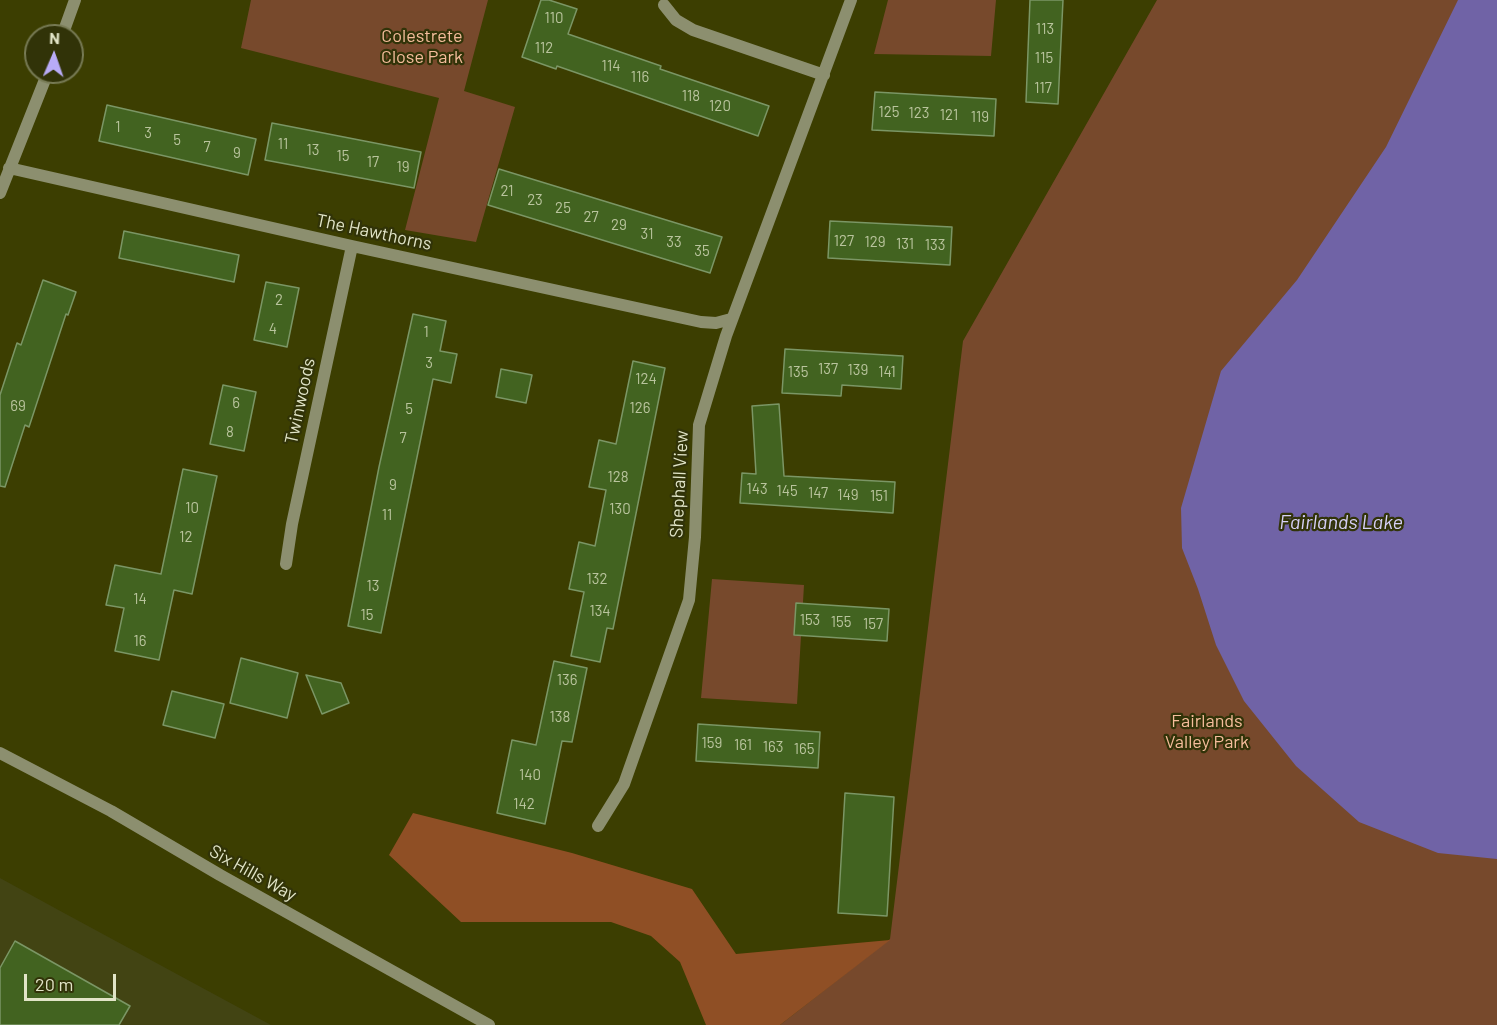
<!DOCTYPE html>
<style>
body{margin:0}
#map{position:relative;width:1497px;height:1025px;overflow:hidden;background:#3c3e01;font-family:Barlow,sans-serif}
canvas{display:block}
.north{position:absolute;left:24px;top:24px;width:60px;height:60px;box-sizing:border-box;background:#313308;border:2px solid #777a54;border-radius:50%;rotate:2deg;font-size:16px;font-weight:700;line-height:24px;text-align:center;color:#e1e4c7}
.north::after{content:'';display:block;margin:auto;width:21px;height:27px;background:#b8abf7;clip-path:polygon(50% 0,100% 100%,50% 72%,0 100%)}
.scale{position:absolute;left:24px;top:974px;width:92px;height:27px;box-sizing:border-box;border:3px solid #e1e4c7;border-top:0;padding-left:8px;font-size:18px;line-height:21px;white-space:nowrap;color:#e1e4c7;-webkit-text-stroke:4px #313308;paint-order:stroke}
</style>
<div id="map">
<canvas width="1497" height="1025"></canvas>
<div class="north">N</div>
<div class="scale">20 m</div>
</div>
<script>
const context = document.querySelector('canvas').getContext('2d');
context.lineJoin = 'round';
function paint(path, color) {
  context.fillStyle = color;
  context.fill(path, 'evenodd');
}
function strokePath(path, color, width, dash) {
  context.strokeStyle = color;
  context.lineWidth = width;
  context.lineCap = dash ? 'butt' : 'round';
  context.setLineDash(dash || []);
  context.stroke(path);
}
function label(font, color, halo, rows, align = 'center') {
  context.font = font + ' Barlow,sans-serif';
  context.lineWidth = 4.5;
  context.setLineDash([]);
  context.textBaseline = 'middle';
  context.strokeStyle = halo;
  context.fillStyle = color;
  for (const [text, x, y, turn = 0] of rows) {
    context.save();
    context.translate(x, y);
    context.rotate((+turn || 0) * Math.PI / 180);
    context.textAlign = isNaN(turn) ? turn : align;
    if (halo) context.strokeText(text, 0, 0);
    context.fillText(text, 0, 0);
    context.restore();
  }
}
paint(new Path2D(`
 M0 878 64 913 271 1025H0Z`), '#424413');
paint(new Path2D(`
 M251 0H488L464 91 515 107 476 242 405 230 439 98 241 48Z
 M888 0H996L991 56 874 54Z
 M1157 0H1497V1025H780L890 939 963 341Z
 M712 579 804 585 797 704 701 698Z`), '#77492c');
paint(new Path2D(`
 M413 813 572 853 692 889 736 954 890 940 780 1025H706L680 962 651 936 611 922H461L389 855Z`), '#8f4f25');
paint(new Path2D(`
 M1458 0H1497V859L1438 853 1359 822 1296 766 1244 701 1216 645 1198 589 1182 548 1181 508 1221 371 1297 280 1386 147Z`), '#7063a6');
const building = new Path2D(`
 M541 0H549L577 9 568 34 661 66 660 69 769 106 758 136 557 66 556 69 522 57Z
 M1030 0H1063L1058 104 1026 102Z
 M875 92 996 99 994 136 872 130Z
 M107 105 256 139 248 175 99 141Z
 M272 123 421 152 414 188 265 160Z
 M499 169 722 237 710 273 488 205Z
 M830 221 952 227 950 265 828 258Z
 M124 231 239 255 234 282 119 258Z
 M43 280 76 292 68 315 66 314 29 427 25 425 5 487 0 486V395L17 343 21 345Z
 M266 282 299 288 287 347 254 340Z
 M413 314 446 321 440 351 457 354 451 383 433 379 381 633 348 626 379 467Z
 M785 349 903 356 901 389 842 385 841 396 782 393Z
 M633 361 665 368 613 629 607 628 600 662 571 656 584 592 569 589 579 542 595 546 606 490 589 487 599 440 616 444Z
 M501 369 532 375 526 403 496 397Z
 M223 385 256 392 244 451 210 444Z
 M779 404 784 476 895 482 893 513 740 503 742 473 756 474 752 406Z
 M183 469 217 476 192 594 174 590 159 660 115 651 124 608 106 605 115 565 161 574Z
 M796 603 889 609 887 641 794 635Z
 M241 658 298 673 287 718 230 703Z
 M554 661 587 668 572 742 562 741 545 824 497 813 512 740 536 745Z
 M306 675 341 683 349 703 322 714Z
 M172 691 224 704 215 738 163 725Z
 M698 724 820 732 818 768 696 761Z
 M845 793 894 797 887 916 838 913Z
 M15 941 130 1006 119 1025H0V968Z`);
paint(building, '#426320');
strokePath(building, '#7b9665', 1.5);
strokePath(new Path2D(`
 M664 5 676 20 693 30 824 75
 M62 36 75 0
 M9 168 352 246 701 322 716 323 731 319
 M0 193 48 72
 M286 564 292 524 352 246
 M598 826 624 784 689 600 695 537 699 425 726 336 851 0`), '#8c8f6f', 12);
strokePath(new Path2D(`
 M0 753 111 811 220 875 489 1025`), '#8c8f6f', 12);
label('15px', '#b9c49d', null, [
 ["110",554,18],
 ["113",1045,29],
 ["112",544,48],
 ["115",1044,58],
 ["114",611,66],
 ["116",640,77],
 ["117",1043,88],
 ["118",691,96],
 ["120",720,106],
 ["125",889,112],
 ["123",919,113],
 ["121",949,115],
 ["119",980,117],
 ["1",118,127],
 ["3",148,133],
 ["5",177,140],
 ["11",283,144],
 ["7",207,147],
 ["13",313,150],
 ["9",237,153],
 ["15",343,156],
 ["17",373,162],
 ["19",403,167],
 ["21",507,191],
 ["23",535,200],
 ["25",563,208],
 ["27",591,217],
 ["29",619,225],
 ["31",647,234],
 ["127",844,241],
 ["33",674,242],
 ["129",875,242],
 ["131",905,244],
 ["133",935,245],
 ["35",702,251],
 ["2",279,300],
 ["4",273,329],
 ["1",426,332],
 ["3",429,363],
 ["137",828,369],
 ["139",858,370],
 ["135",798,372],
 ["141",887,372],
 ["124",646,379],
 ["6",236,403],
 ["69",18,406],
 ["126",640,408],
 ["5",409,409],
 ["8",230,432],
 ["7",403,438],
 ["128",618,477],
 ["9",393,485],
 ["143",757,489],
 ["145",787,491],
 ["147",818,493],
 ["149",848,495],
 ["151",879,496],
 ["10",192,508],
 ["130",620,509],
 ["11",387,515],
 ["12",186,537],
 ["132",597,579],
 ["13",373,586],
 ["14",140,599],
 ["134",600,611],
 ["15",367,615],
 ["153",810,620],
 ["155",841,622],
 ["157",873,624],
 ["16",140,641],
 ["136",567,680],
 ["138",560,717],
 ["159",712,743],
 ["161",743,745],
 ["163",773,747],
 ["165",804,749],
 ["140",530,775],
 ["142",524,804]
]);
label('18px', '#f6bd9c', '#313308', [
 ["Colestrete",422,36],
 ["Close Park",422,57],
 ["Fairlands",1207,721],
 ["Valley Park",1207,742]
]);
label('18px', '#e1e4c7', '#313308', [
 ["The Hawthorns",374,232,12],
 ["Twinwoods",300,401,-78],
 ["Shephall View",679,484,-87],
 ["Six Hills Way",253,873,29]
]);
label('italic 20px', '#d6d0f7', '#313308', [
 ["Fairlands Lake",1341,522]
]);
</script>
